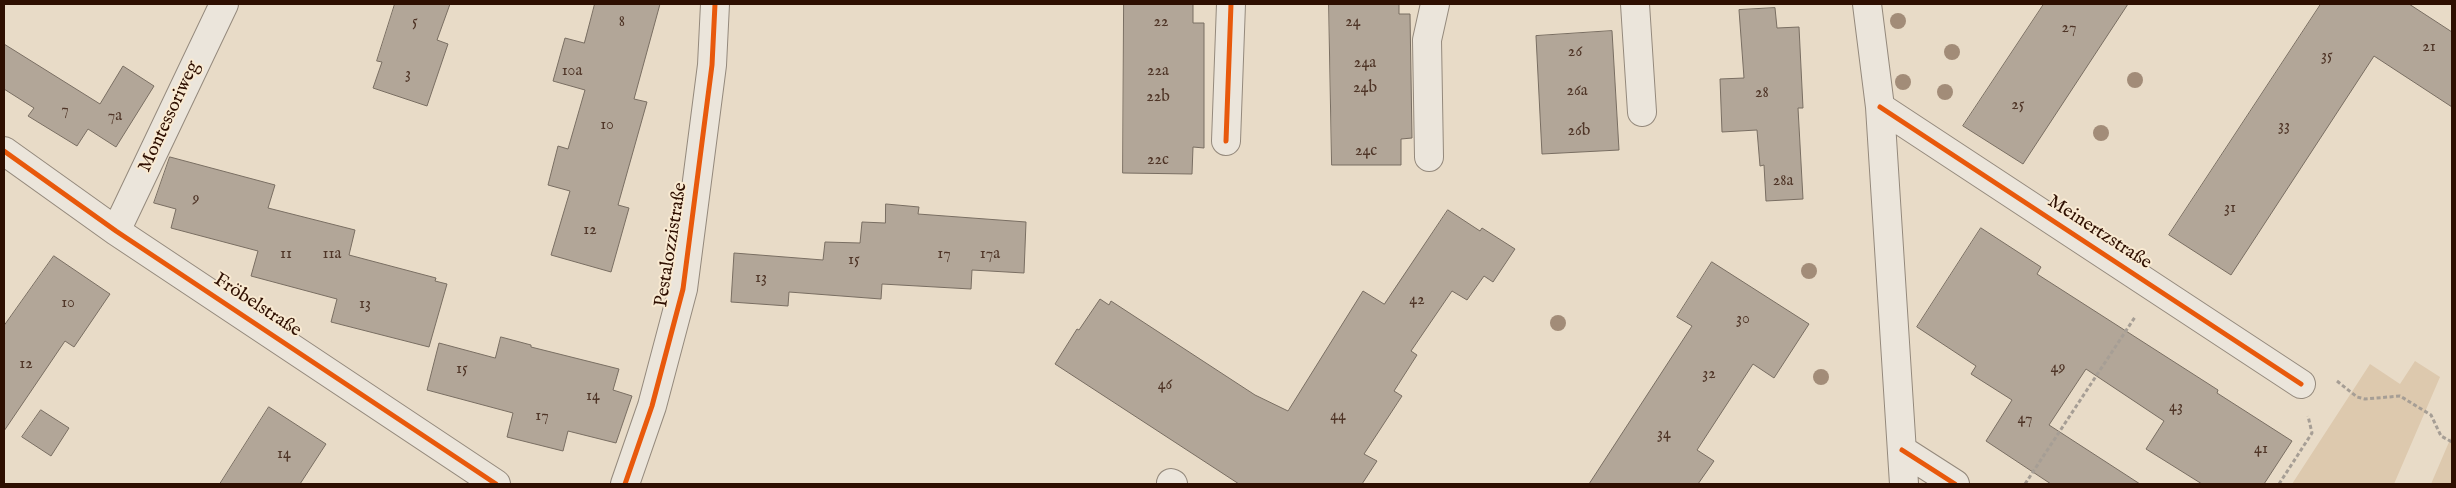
<!DOCTYPE html>
<meta charset="utf-8">
<style>
body{margin:0}
#map{position:relative;width:2456px;height:488px;overflow:hidden;background:#e8dbc7;font-family:"IM FELL English",serif}
canvas{display:block}
.frame{position:absolute;inset:0;border:5px solid #2e0f01;pointer-events:none}
</style>
<div id="map">
<canvas width="2456" height="488"></canvas>
<div class="frame"></div>
</div>
<script>
const context = document.querySelector('canvas').getContext('2d');
context.lineJoin = 'round';
function paint(path, color) {
  context.fillStyle = color;
  context.fill(path, 'evenodd');
}
function strokePath(path, color, width, dash) {
  context.strokeStyle = color;
  context.lineWidth = width;
  context.lineCap = dash ? 'butt' : 'round';
  context.setLineDash(dash || []);
  context.stroke(path);
}
function label(font, color, halo, rows, align = 'center') {
  context.font = font + ' "IM FELL English",serif';
  context.lineWidth = 4;
  context.setLineDash([]);
  context.textBaseline = 'middle';
  context.strokeStyle = halo;
  context.fillStyle = color;
  for (const [text, x, y, turn = 0] of rows) {
    context.save();
    context.translate(x, y);
    context.rotate((+turn || 0) * Math.PI / 180);
    context.textAlign = isNaN(turn) ? turn : align;
    if (halo) context.strokeText(text, 0, 0);
    context.fillText(text, 0, 0);
    context.restore();
  }
}
paint(new Path2D(`
 M2415 361 2440 377 2394 484H2292L2370 364 2400 384Z
 M2452 435V484H2431Z`), '#ddc9ae');
const building = new Path2D(`
 M395 4H450L437 40 448 44 427 106 373 88 382 62 377 61Z
 M595 4H660L634 99 647 102 618 205 629 208 611 272 551 255 570 191 548 185 558 146 568 149 585 90 553 81 565 38 584 43Z
 M1124 4H1193V23H1204V148L1193 147 1192 174 1123 173Z
 M1329 4H1399V14H1410L1412 138 1401 139V165H1332Z
 M2044 4H2128L2023 164 1963 126Z
 M2321 4H2409L2452 32V107L2374 56 2231 275 2169 235Z
 M1775 8 1777 28 1799 27 1803 108H1798L1803 199 1766 201 1764 165 1760 166 1757 130 1722 132 1720 79 1744 78 1739 10Z
 M1612 31 1619 150 1542 154 1536 36Z
 M4 44 100 104 123 66 154 86 116 147 88 129 77 146 28 116 34 108 4 89Z
 M170 157 275 185 268 208 355 230 349 255 436 278 435 281 447 284 429 347 331 322 337 299 251 276 258 251 171 228 176 209 154 203Z
 M886 204 919 207 918 214 1026 222 1024 273 972 270 971 289 882 284 881 299 789 292 788 306 731 302 734 253 823 260 825 242 860 243 862 222 885 223Z
 M1448 210 1480 231 1482 228 1515 249 1493 282 1484 276 1467 300 1452 291 1411 351 1417 355 1394 391 1402 396 1364 454 1377 461 1362 484H1239L1055 364 1077 329 1079 330 1100 299 1109 305 1111 301 1255 395 1288 411 1363 291 1384 304Z
 M1981 228 2041 267 2037 274 2218 390 2217 393 2292 441 2264 484H2202L2146 449 2164 421 2086 369 2049 425 2140 484H2051L1986 441 2012 400 1971 374 1976 366 1917 327Z
 M54 256 110 294 74 347 65 341 4 431V326Z
 M1712 262 1809 324 1774 378 1753 364 1697 450 1714 461 1698 484H1589L1692 326 1677 317Z
 M501 337 531 345V347L619 369 613 390 632 396 616 443 568 431 563 451 507 437 513 413 427 390 439 343 495 358Z
 M269 407 326 444 300 484H220Z
 M41 410 69 428 51 456 22 437Z`);
paint(building, '#b2a698');
strokePath(building, '#796e62', 1);
const minor = new Path2D(`
 M1635 4 1642 112
 M1867 4 1880 107 1904 484
 M1880 107 2301 384
 M1226 141 1231 4
 M4 151 116 231 496 484
 M1429 157 1427 40 1435 4
 M116 231 224 4
 M1902 450 1955 484
 M1171 483 1173 484
 M625 484 652 406 683 289 712 65 715 4`);
strokePath(minor, '#94897c', 30);
strokePath(new Path2D(`
 M2337 381 2357 397 2365 399 2400 396 2431 415 2441 436 2452 442
 M2025 484 2135 317
 M2279 484 2312 433 2308 416`), '#a69e95', 3, [4, 2.5]);
strokePath(minor, '#ebe5db', 28);
strokePath(new Path2D(`
 M1880 107 2301 384
 M1226 141 1231 4
 M4 151 116 231 496 484
 M1902 450 1955 484
 M625 484 652 406 683 289 712 65 715 4`), '#e8590c', 5);
context.fillStyle = '#a28c78';
for (const [x, y] of [
 [1898,21],
 [1952,52],
 [2135,80],
 [1903,82],
 [1945,92],
 [2101,133],
 [1809,271],
 [1558,323],
 [1821,377]
]) {
  context.beginPath();
  context.arc(x, y, 8, 0, 2 * Math.PI);
  context.fill();
}
label('16px', '#4f3527', null, [
 ["5",415,23],
 ["8",622,23],
 ["22",1161,23],
 ["24",1353,23],
 ["27",2069,29],
 ["21",2429,48],
 ["26",1575,53],
 ["35",2327,57],
 ["24a",1365,64],
 ["10a",572,72],
 ["22a",1158,72],
 ["3",408,75],
 ["24b",1365,89],
 ["26a",1577,92],
 ["28",1762,94],
 ["22b",1158,98],
 ["25",2018,106],
 ["7",65,111],
 ["7a",115,117],
 ["10",607,126],
 ["33",2284,127],
 ["26b",1579,132],
 ["24c",1366,152],
 ["22c",1158,161],
 ["28a",1783,182],
 ["9",196,200],
 ["31",2230,209],
 ["12",590,231],
 ["11",286,255],
 ["11a",332,255],
 ["17",944,255],
 ["17a",990,255],
 ["15",854,261],
 ["13",761,279],
 ["42",1417,301],
 ["10",68,304],
 ["13",365,305],
 ["30",1743,320],
 ["12",26,365],
 ["49",2058,369],
 ["15",462,370],
 ["32",1709,375],
 ["46",1165,386],
 ["14",593,397],
 ["43",2176,408],
 ["17",542,417],
 ["44",1338,417],
 ["47",2025,420],
 ["34",1664,435],
 ["41",2261,450],
 ["14",284,455]
]);
label('19px', '#2e0f01', '#f9ead2', [
 ["Montessoriweg",170,117,-65],
 ["Meinertzstraße",2099,233,33],
 ["Pestalozzistraße",672,245,-81],
 ["Fröbelstraße",257,306,33]
]);
</script>
